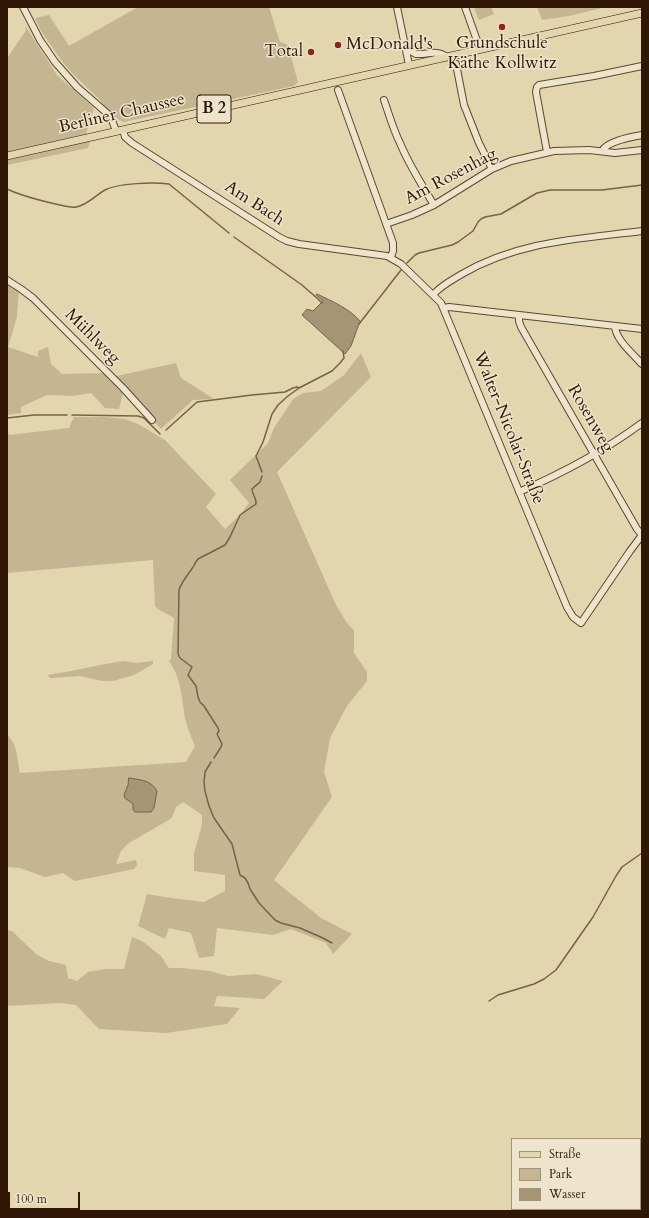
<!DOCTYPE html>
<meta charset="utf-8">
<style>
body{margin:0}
#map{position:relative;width:649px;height:1218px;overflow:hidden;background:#e3d6af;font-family:Cardo,serif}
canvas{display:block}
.frame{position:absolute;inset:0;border:8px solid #301605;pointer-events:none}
.legend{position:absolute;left:511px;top:1138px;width:130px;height:72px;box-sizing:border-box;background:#ede4cb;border:1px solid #a1927c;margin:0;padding:5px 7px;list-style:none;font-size:12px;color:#301605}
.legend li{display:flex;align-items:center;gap:8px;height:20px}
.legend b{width:20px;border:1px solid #a1927c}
.scale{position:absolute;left:8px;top:1192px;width:72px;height:18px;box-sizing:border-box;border:2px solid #301605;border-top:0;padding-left:5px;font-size:12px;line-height:14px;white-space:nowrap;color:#301605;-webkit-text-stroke:3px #ede4cb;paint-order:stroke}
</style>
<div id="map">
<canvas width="649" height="1218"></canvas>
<div class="frame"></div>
<ul class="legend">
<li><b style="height:5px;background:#e3d6af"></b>Straße</li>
<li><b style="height:11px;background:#c5b592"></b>Park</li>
<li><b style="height:11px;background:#a69575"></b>Wasser</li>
</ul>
<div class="scale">100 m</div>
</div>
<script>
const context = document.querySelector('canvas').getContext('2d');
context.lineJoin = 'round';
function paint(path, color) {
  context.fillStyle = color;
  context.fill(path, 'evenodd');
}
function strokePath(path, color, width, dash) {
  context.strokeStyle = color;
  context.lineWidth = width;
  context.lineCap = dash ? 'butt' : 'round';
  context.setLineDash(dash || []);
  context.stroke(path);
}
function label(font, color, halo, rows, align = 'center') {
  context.font = font + ' Cardo,serif';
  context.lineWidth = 3;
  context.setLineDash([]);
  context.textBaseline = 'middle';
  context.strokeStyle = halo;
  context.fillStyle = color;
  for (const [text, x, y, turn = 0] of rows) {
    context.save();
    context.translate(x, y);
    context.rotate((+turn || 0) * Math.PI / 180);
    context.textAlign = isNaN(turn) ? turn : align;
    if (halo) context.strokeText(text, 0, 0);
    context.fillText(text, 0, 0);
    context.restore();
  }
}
paint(new Path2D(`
 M138 7H269L280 42 288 45 298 82 294 86 124 122 119 120 105 107 100 100 73 74 64 64 41 31 35 18 49 15 69 46Z
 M474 7H491L494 14 479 20Z
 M537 7H606L569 16 542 20Z
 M26 27 57 75 94 108 86 134 7 152V58L25 32Z
 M90 141 88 148 7 165V160Z
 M7 283 19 289 17 317 8 347 38 357V351L48 347 51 364 62 374 104 373 123 393 119 409 105 408 91 393 73 396 47 395 21 407V413L7 415Z
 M361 353 371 377 277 472 336 605 347 623 354 630V653L367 672V681L347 706 330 738 324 772 332 797 274 880 321 918 352 934 333 954 326 943 291 929 273 935 217 928 214 956 199 958 191 933 169 928 165 939 138 926 147 894 171 898 204 902 225 891V875L194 871V853L202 825V815L183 802 176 807 172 818 129 843 121 851 116 864 136 860 137 865 134 869 75 881 63 873 45 877 20 868 7 867V735C18 744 17 760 20 773L186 762 195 746C192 738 188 730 186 722 181 699 183 681 169 661L171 659 174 618 158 609 155 606 153 560 7 573V430L9 435 69 428 74 417H105L125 419 140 425 165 440 216 494 206 507 225 529 240 515 249 503 230 480 268 443 274 428 293 399 303 393 321 391 344 375ZM129 778 151 811 144 812 125 798 124 795 128 785Z
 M176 363 181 378 214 399 193 400 161 429 112 377Z
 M123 661 137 663 153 661V664L134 675 113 681H102L80 676 50 678 48 675C73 671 98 665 123 661Z
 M7 930 12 931 36 954 49 961 66 965 68 978 77 981 88 972 105 969H124L132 937 142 941 161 956 169 968H181L210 971 228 976 256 974 283 981 264 999 217 996 214 1006 240 1008 227 1024 166 1033 99 1029 76 1005 61 1003 7 1006Z`), '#c5b592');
const water = new Path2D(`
 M317 294C332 301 350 309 361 322L359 324 351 346 345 354 302 315 307 309 313 311 323 301 316 295Z
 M129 778C141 780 151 780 157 791L154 808 151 812H135L133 810V804L125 798 124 795 128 785Z`);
paint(water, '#a69575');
strokePath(water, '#776248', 1);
strokePath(new Path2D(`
 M7 189C24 197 42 201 60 205 65 206 71 208 76 207 86 206 96 195 105 190 118 183 154 182 169 184L229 233
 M234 237 302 285 318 299 322 303
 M407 263 415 255 419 253 452 245 458 242 473 231 478 222 481 219 485 217 501 214 537 193 550 190H602L642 185
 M359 324 401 270
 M72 415 138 416 144 418 160 434
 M7 418 34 415H67
 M166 430 197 402 252 395 285 392 293 388 297 387 299 388
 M262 472 256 456 263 442 272 414 278 405 288 396 299 388 332 371 340 363 344 358 343 351
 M214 758 221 747 222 744 217 734 219 731 218 728 204 706 200 702 198 697 196 686 188 675 192 667 180 658 178 654 179 590C182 581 188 575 193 567 195 565 195 562 198 559L225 545 230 537 240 515 256 504C257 498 252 495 252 489L260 482 262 476
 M211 762 205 772 204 782 205 791 209 806 214 818 232 844 240 875 245 878 248 883 250 889 259 903 275 920 281 923 300 928 323 938 332 943
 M489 1001 498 995 534 984 544 979 556 970 593 917 616 876 622 867 642 853`), '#776248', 1.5);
const minor = new Path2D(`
 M23 7 40 40 55 62 77 87 108 114 112 120 116 131
 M397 7 409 65
 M465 7 480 49
 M405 48 416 54C427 55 436 49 447 57
 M456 64 464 105 479 143 492 169
 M338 90 393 243V251L391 257
 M384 100C389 114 393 129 400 143 409 165 422 185 434 205
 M123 130 125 137 132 143 279 237 287 241 299 244 387 256 401 264 441 303 567 607 573 617 581 623 630 551 642 535
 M602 151C607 141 631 137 642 135
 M547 152 536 92 537 87 539 85 594 76 642 66
 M386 224 412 215 434 205 492 169 511 161 554 151 589 150 615 153 642 150
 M7 280 21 289 33 298 123 388 152 420
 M433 295C440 286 452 280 462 274 519 241 579 239 642 231
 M444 308 449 307 642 329
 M519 315V321L521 327 637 529 642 535
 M615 326C615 339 633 354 642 364
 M519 492C563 473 604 451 642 423`);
const major = new Path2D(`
 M7 156 642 13`);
strokePath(minor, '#5d4630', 8);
strokePath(major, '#301605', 8);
strokePath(minor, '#ede4cb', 6);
strokePath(major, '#e3d6af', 7);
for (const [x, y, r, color] of [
 [502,27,4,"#8f2418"],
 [338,45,4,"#8f2418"],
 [311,52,4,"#8f2418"]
]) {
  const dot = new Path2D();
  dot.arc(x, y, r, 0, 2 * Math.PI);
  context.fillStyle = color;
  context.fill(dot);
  strokePath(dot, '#ede4cb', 1.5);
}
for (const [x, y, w] of [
 [214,109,34]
]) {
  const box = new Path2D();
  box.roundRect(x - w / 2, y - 14, w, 28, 3);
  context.fillStyle = '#ede4cb';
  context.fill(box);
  strokePath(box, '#301605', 1);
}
label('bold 16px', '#301605', null, [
 ["B 2",214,109]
]);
label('17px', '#301605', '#ede4cb', [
 ["Grundschule",502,44],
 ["Käthe Kollwitz",502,64],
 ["McDonald's",346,45,"left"],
 ["Total",303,52,"right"]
]);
label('17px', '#301605', '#ede4cb', [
 ["Berliner Chaussee",122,114,-13],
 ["Am Rosenhag",451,177,-28],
 ["Am Bach",254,204,33],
 ["Mühlweg",92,337,45],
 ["Rosenweg",590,419,60],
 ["Walter-Nicolai-Straße",508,428,68]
]);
</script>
